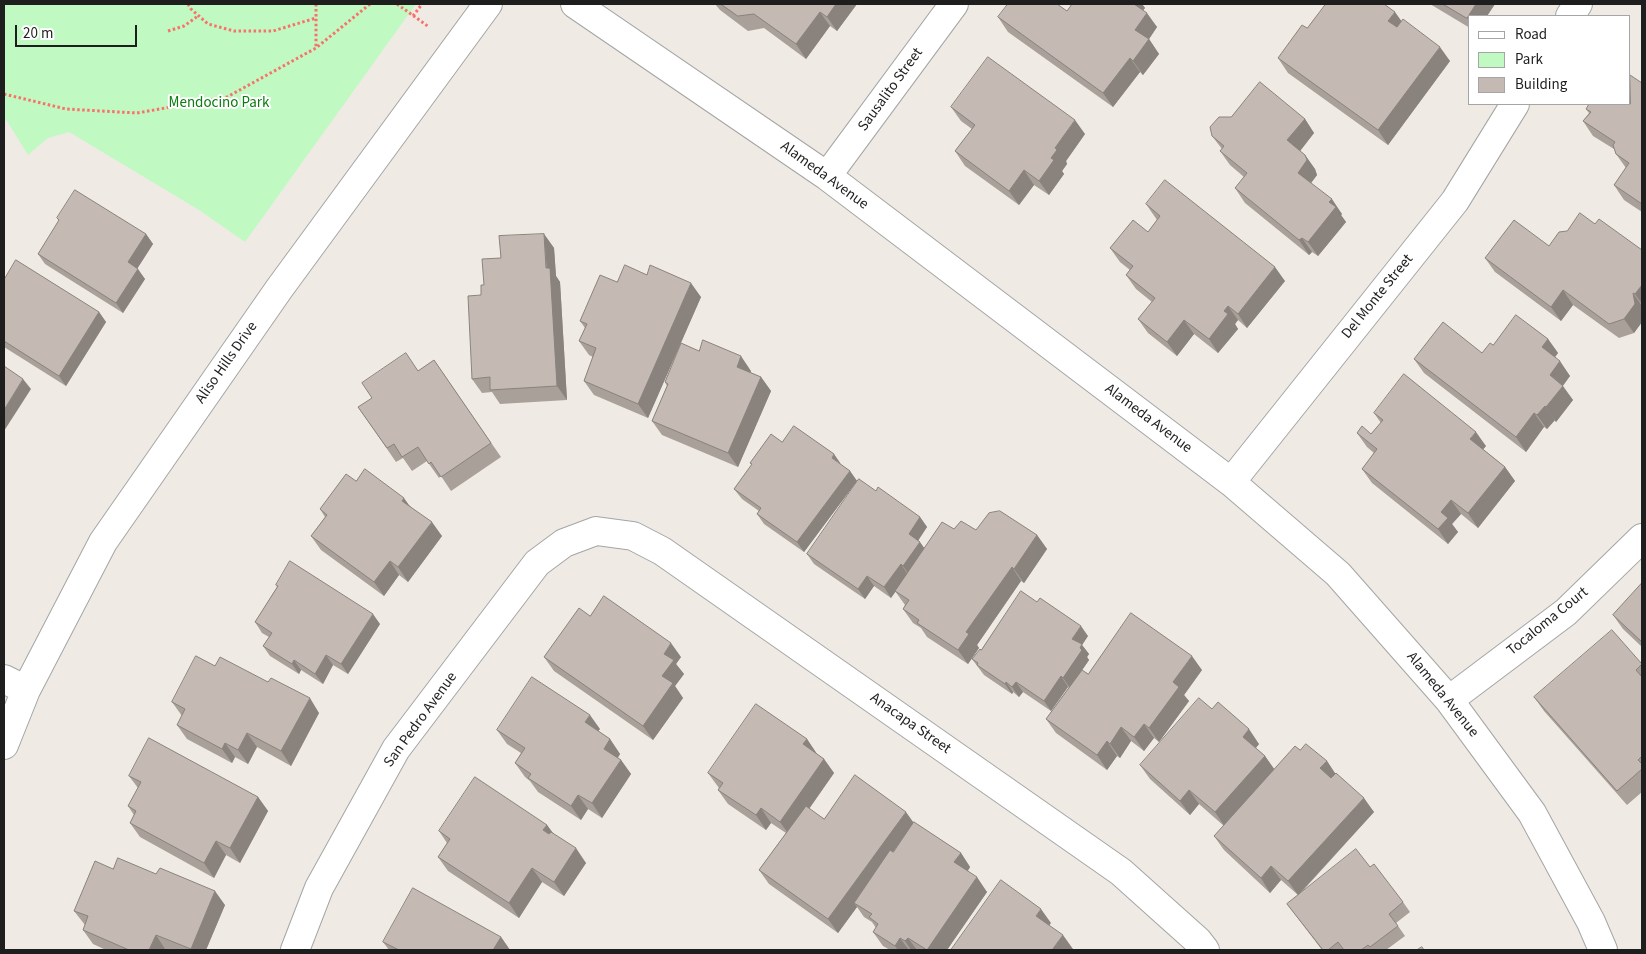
<!DOCTYPE html>
<style>
body{margin:0}
#map{position:relative;width:1646px;height:954px;overflow:hidden;background:#efebe4;font-family:"Source Sans 3",sans-serif}
canvas{display:block}
.frame{position:absolute;inset:0;border:5px solid #1e1e1e;pointer-events:none}
.legend{position:absolute;left:1468px;top:15px;width:162px;height:90px;box-sizing:border-box;background:#fff;border:1px solid #a5a5a5;margin:0;padding:6px 9px;list-style:none;font-size:15px;color:#1e1e1e}
.legend li{display:flex;align-items:center;gap:10px;height:25px}
.legend b{width:25px;border:1px solid #a5a5a5}
.scale{position:absolute;left:15px;top:25px;width:122px;height:22px;box-sizing:border-box;border:2px solid #1e1e1e;border-top:0;padding-left:6px;font-size:15px;line-height:18px;white-space:nowrap;color:#1e1e1e;-webkit-text-stroke:4px #fff;paint-order:stroke}
</style>
<div id="map">
<canvas width="1646" height="954"></canvas>
<div class="frame"></div>
<ul class="legend">
<li><b style="height:6px;background:#fff"></b>Road</li>
<li><b style="height:14px;background:#c1f9c2"></b>Park</li>
<li><b style="height:14px;background:#c4bab3"></b>Building</li>
</ul>
<div class="scale">20 m</div>
</div>
<script>
const context = document.querySelector('canvas').getContext('2d');
context.lineJoin = 'round';
function paint(path, color) {
  context.fillStyle = color;
  context.fill(path, 'evenodd');
}
function strokePath(path, color, width, dash) {
  context.strokeStyle = color;
  context.lineWidth = width;
  context.lineCap = dash ? 'butt' : 'round';
  context.setLineDash(dash || []);
  context.stroke(path);
}
function label(font, color, halo, rows, align = 'center') {
  context.font = font + ' "Source Sans 3",sans-serif';
  context.lineWidth = 4;
  context.setLineDash([]);
  context.textBaseline = 'middle';
  context.strokeStyle = halo;
  context.fillStyle = color;
  for (const [text, x, y, turn = 0] of rows) {
    context.save();
    context.translate(x, y);
    context.rotate((+turn || 0) * Math.PI / 180);
    context.textAlign = isNaN(turn) ? turn : align;
    if (halo) context.strokeText(text, 0, 0);
    context.fillText(text, 0, 0);
    context.restore();
  }
}
paint(new Path2D(`
 M4 4H416L245 242 199 210 69 132 48 138 28 155 7 121 4 119Z`), '#c1f9c2');
const minor = new Path2D(`
 M575 4 827 176 1231 482 1338 574 1449 700 1532 813 1591 922 1603 950
 M1570 16 1578 4
 M827 176 954 4
 M1231 482 1455 201 1515 104
 M4 679 26 690
 M1449 700 1566 612 1642 538
 M4 745 26 690 103 542 279 289 488 4
 M295 950 319 888 396 749 537 563 564 543 596 531 633 536 662 551 1121 872 1198 941 1205 950`);
strokePath(minor, '#a5a5a5', 30);
strokePath(new Path2D(`
 M188 4 191 9 208 24 234 31H273L316 18V47
 M316 4V18
 M397 4 429 27
 M413 16 422 4
 M168 31 184 26 198 16
 M4 94 66 109 137 113 227 97 316 48 370 4`), '#f9726a', 3, [2.5, 2.5]);
strokePath(minor, '#fff', 28);
paint(new Path2D(`
 M715 4H857L837 31 830 26 806 59 764 28 748 31 720 10Z
 M1072 4H1142L1145 8 1143 10 1157 27 1149 39 1159 54 1143 75 1140 72 1113 107 1008 32 998 17 1067 11Z
 M1430 4H1495L1487 16H1470V28Z
 M1401 21 1450 61 1388 145 1288 73 1278 58 1307 28Z
 M1642 83V212L1624 200 1614 185 1626 168 1616 154 1614 149 1593 136 1583 121 1589 113 1586 109Z
 M951 107 1085 134 1066 161 1067 164 1062 171 1064 174 1049 195 1034 185 1019 205 965 166 955 151 972 129 961 121Z
 M1305 119 1314 133 1300 151 1305 155 1315 169 1317 175 1311 183 1342 214 1341 215 1346 222 1318 256 1312 252 1309 255 1245 203 1235 188 1244 177 1230 165 1220 151 1222 149 1212 136Z
 M1146 204 1285 281 1247 328 1238 320 1235 324 1238 329 1218 353 1194 334 1177 356 1148 333 1138 319 1152 302 1136 289 1126 275 1130 270 1120 262 1110 248 1148 232 1157 220Z
 M57 218 146 234 153 244 137 269 145 279 123 313 45 264 38 254 59 221Z
 M1595 224 1642 250V322L1634 333 1619 338 1573 305 1561 321 1495 272 1485 258 1549 246 1567 231Z
 M544 234 554 248 556 276 560 282 567 400 500 404 492 392 482 393 472 379 481 295 484 285 501 258Z
 M647 275 701 297 648 418 594 395 584 381 593 357 589 355 579 341 585 328 580 321 617 282Z
 M4 280 99 312 106 322 66 386 4 347Z
 M1548 339 1558 353 1555 357 1570 376 1562 386 1573 400 1556 422 1555 420 1547 429 1544 427 1526 452 1424 373 1414 359 1482 353 1493 345Z
 M699 351 751 371 750 372 761 377 771 391 738 467 662 435 652 421 667 386 665 382Z
 M434 360 501 457 451 491 441 476 439 478 427 461 412 471 403 458 396 462 358 407 418 371Z
 M1374 413 1486 446 1483 449 1505 467 1515 481 1478 528 1461 514 1452 524 1458 532 1448 544 1372 483 1362 469 1374 453 1367 447 1357 433 1371 434 1381 423Z
 M782 442 840 464 850 471 857 481 804 552 764 524 757 514 759 511 742 499 734 489 752 465 750 463Z
 M356 481 410 506 442 536 408 582 399 575 384 596 321 550 311 536 325 517 320 509Z
 M876 491 920 517 927 527 918 540 924 548 954 529 1037 535 1047 549 1024 583 1021 581 977 645 979 648 968 664 927 637 921 628 913 623 903 609 905 605 895 591 891 598 874 586 865 599 814 564 807 554Z
 M1642 583V647L1623 629 1613 615Z
 M276 585 380 624 348 674 333 665 323 684 301 670 299 674 270 656 263 646 269 637 262 633 255 622 277 587Z
 M1088 636 1082 645 1089 654 1087 657 1089 660 1082 670 1088 674 1202 670 1184 695 1189 701 1159 742 1154 738 1144 751 1131 741 1120 758 1117 756 1107 770 1056 733 1046 719 1069 688 1068 687 1051 711 1023 692 1019 697 1013 692 1012 694 984 675 972 659 981 650Z
 M544 657H681L676 664 684 674 675 686 683 698 653 740 554 671Z
 M1642 664V792L1627 805 1544 711 1534 697Z
 M215 666 319 713 291 766 257 747 248 764 235 757 232 763 187 739 177 725 182 716 172 702Z
 M1212 709 1259 744 1256 748 1265 756 1274 770 1300 750 1327 761 1335 774 1374 812 1299 895 1370 867 1403 902 1410 912 1396 923 1405 936 1386 950H1322L1287 904 1298 895 1281 880 1270 893 1224 850 1214 836 1224 826 1199 804 1190 815 1150 779 1140 765Z
 M600 729 598 731 610 739 620 754 618 758 621 760 631 774 602 818 588 809 581 820 538 792 530 781 525 777 515 763 521 753 507 744 497 730Z
 M807 739 817 754 824 759 834 773 809 809 824 819 914 823 961 853 970 867 968 871 987 892 947 950H890L883 946 873 932 876 928 872 922 864 917 857 907 838 933 769 884 759 870 786 833 771 823 766 830 728 804 718 790 719 788 708 773Z
 M129 776 258 797 268 811 240 863 226 855 214 878 140 837 130 823 134 815 128 806 138 788Z
 M547 825 553 833 586 863 564 896 542 882 519 918 448 871 438 857 447 843 439 831Z
 M113 869 225 905 206 950H169L165 949V950H106L93 944 83 930 85 925 74 911Z
 M501 937 510 950H389L383 942Z`), '#a9a09a');
paint(new Path2D(`
 M836 4H857L837 31 827 17Z
 M1132 4H1142L1145 8 1139 15Z
 M1476 4H1495L1487 16H1470V22L1467 18Z
 M820 12 830 26 806 59 796 44Z
 M1395 12 1405 26 1398 35 1388 21Z
 M1147 13 1157 27 1149 39 1159 54 1143 75 1133 61 1135 30Z
 M1440 47 1450 61 1388 145 1378 130Z
 M1130 58 1140 72 1113 107 1103 93Z
 M1305 119 1314 133 1297 155 1287 140Z
 M1075 120 1085 134 1066 161 1067 164 1062 171 1064 174 1049 195 1039 181 1051 158 1055 148Z
 M1305 155 1315 169 1317 175 1308 187 1298 173Z
 M1024 170 1034 185 1019 205 1009 191Z
 M1332 199 1342 214 1341 215 1346 222 1318 256 1308 242 1329 202Z
 M146 234 153 244 135 272 128 262Z
 M544 234 554 248 556 276 560 282 567 400 557 386Z
 M1302 238 1312 252 1309 255 1299 240Z
 M1275 267 1285 281 1247 328 1238 314Z
 M138 269 145 279 123 313 116 303Z
 M691 283 701 297 648 418 638 404Z
 M1642 285V304L1635 294Z
 M1563 290 1573 305 1561 321 1551 307Z
 M1633 293 1642 306V322L1634 333 1624 319Z
 M1228 306 1238 320 1235 324 1238 329 1218 353 1209 339 1224 311Z
 M99 312 106 322 66 386 59 376Z
 M1184 320 1194 334 1177 356 1167 342Z
 M1548 339 1558 353 1552 361 1542 347Z
 M741 356 751 371 747 381 737 367Z
 M1560 361 1570 376 1560 390 1550 375Z
 M761 377 771 391 738 467 728 453Z
 M23 379 31 389 4 431V410Z
 M1563 386 1573 400 1556 422 1546 407Z
 M1545 406 1555 420 1547 429 1537 415Z
 M1534 413 1544 427 1526 452 1516 437Z
 M1476 432 1486 446 1480 453 1470 439Z
 M834 454 841 464 832 458Z
 M1505 467 1515 481 1478 528 1468 513Z
 M850 471 857 481 804 552 797 542Z
 M404 498 414 512 402 501Z
 M1451 500 1461 514 1452 524 1458 532 1448 544 1438 529 1441 512Z
 M920 517 927 527 916 544 909 534Z
 M432 522 442 536 408 582 398 567Z
 M1037 535 1047 549 1024 583 1014 569Z
 M920 542 927 552 910 576 903 566Z
 M390 561 399 575 384 596 374 582Z
 M901 564 908 575 891 598 884 587Z
 M1012 567 1021 581 977 645 979 648 968 664 958 650 966 632Z
 M867 576 874 586 865 599 858 589Z
 M373 614 380 624 348 674 341 664Z
 M1081 626 1088 636 1082 645 1089 654 1087 657 1089 660 1070 688 1063 678 1072 639Z
 M671 643 681 657 676 664 684 674 675 686 683 698 653 740 643 726 662 676 664 654Z
 M326 655 333 665 323 684 315 674Z
 M1192 656 1202 670 1184 695 1189 701 1159 742 1149 728 1173 682Z
 M294 660 301 670 299 674 292 664Z
 M1061 676 1068 687 1051 711 1044 701Z
 M1006 682 1013 692 1012 694 1005 684Z
 M1016 682 1023 692 1019 697 1012 687Z
 M310 698 319 713 291 766 281 751Z
 M590 715 600 729 594 736 585 722Z
 M1144 724 1154 738 1144 751 1134 737Z
 M1121 727 1131 741 1120 758 1110 744Z
 M1249 729 1259 744 1253 751 1243 737Z
 M247 733 257 747 248 764 238 750Z
 M610 739 620 754 614 763 604 749Z
 M807 739 817 754 803 744Z
 M1107 741 1117 756 1107 770 1097 755Z
 M225 743 235 757 232 763 222 749Z
 M1265 756 1275 770 1225 827 1215 812Z
 M824 759 834 773 790 836 780 822Z
 M621 760 631 774 602 818 592 803Z
 M1327 761 1337 776 1330 783 1320 768Z
 M1189 790 1199 804 1190 815 1180 801Z
 M578 795 588 809 581 820 571 806Z
 M258 797 268 811 240 863 230 848Z
 M1364 798 1374 812 1298 895 1288 881Z
 M761 808 771 823 766 830 756 815Z
 M906 812 916 826 854 903 857 907 838 933 828 919Z
 M547 825 557 839 543 830Z
 M216 841 226 855 214 878 204 863Z
 M576 848 586 863 564 896 554 882Z
 M961 853 970 867 964 876 954 862Z
 M1271 866 1281 880 1270 893 1261 878Z
 M532 868 542 882 519 918 509 903Z
 M977 877 987 892 947 950H927Z
 M215 891 225 905 206 950H192L191 949Z
 M1041 909 1051 923 1046 930 1036 916Z
 M156 935 165 949V950H149Z
 M1063 935 1073 949 1072 950H1052Z
 M501 937 510 950H493Z
 M900 938 909 950H898L895 946Z
 M908 938 917 950H911L905 941Z`), '#89827d');
const building = new Path2D(`
 M721 4H836L827 17 820 12 796 44 754 14 738 16Z
 M1008 4H1057L1067 11 1072 4H1134L1147 13 1135 30 1149 39 1133 61 1130 58 1103 93 998 17Z
 M1326 4H1384L1395 12 1388 21 1397 27 1403 19 1440 47 1378 130 1278 58 1302 25 1307 28Z
 M1443 4H1476L1467 18Z
 M988 57 1075 120 1055 148 1057 150 1051 158 1054 160 1039 181 1024 170 1009 191 955 151 975 125 951 107Z
 M1630 75 1642 83V204L1614 185 1629 163 1616 154 1613 145 1615 142 1583 121 1591 112 1586 109 1589 104H1630Z
 M1260 82 1305 119 1287 140 1305 155 1307 160 1298 173 1332 199 1329 202 1336 207 1308 242 1302 238 1299 240 1235 188 1247 173 1220 151 1224 146 1212 136 1210 127 1219 117H1231Z
 M1165 180 1275 267 1238 314 1228 306 1224 311 1228 314 1209 339 1184 320 1167 342 1138 319 1155 298 1126 275 1133 266 1110 248 1133 220 1148 232 1160 216 1146 204Z
 M75 190 146 234 128 262 138 269 116 303 38 254 59 220 57 218Z
 M1580 213 1595 224 1599 219 1642 250V285L1635 294 1633 293 1635 304 1624 319 1609 324 1563 290 1551 307 1485 258 1514 220 1549 246 1559 232 1567 231Z
 M544 234 546 268H550L557 386 490 390V377L472 379 468 296 481 295V285H484L482 259 501 258 499 236Z
 M16 260 99 312 59 376 4 341V280Z
 M625 265 647 275 650 265 691 283 638 404 584 381 596 348 579 341 587 324 580 321 600 275 617 282Z
 M1516 315 1548 339 1542 347 1560 361 1550 375 1563 386 1546 407 1545 406 1537 415 1534 413 1516 437 1414 359 1443 322 1482 353 1490 343 1493 345Z
 M703 340 741 356 737 367 761 377 728 453 652 421 668 384 665 382 681 343 699 351Z
 M406 353 418 371 434 360 491 443 441 477 431 462 429 464 418 447 402 457 394 444 387 448 358 407 372 398 362 383Z
 M4 366 23 379 4 410Z
 M1404 374 1476 432 1470 439 1505 467 1468 513 1451 500 1441 512 1448 518 1438 529 1362 469 1377 449 1357 433 1362 426 1371 434 1383 420 1374 413Z
 M794 426 834 454 832 458 850 471 797 542 757 514 761 508 734 489 752 464 750 463 771 434 782 442Z
 M365 469 404 498 402 501 432 522 398 567 390 561 374 582 311 536 327 515 320 509 346 474 356 481Z
 M859 479 876 491 878 487 920 517 909 534 920 542 903 566 901 564 884 587 867 576 858 589 807 554Z
 M1000 511 1037 535 1014 569 1012 567 966 632 969 634 958 650 917 623 919 620 903 609 909 600 895 591 942 522 954 529 961 521 976 530 989 513Z
 M290 561 373 614 341 664 326 655 315 674 294 660 292 664 263 646 272 633 255 622 278 586 276 585Z
 M1642 583V642L1613 615Z
 M1021 591 1037 602 1040 598 1081 626 1072 639 1082 644 1080 648 1082 650 1063 678 1061 676 1044 701 1016 682 1012 687 1006 682 1005 684 977 665 978 663 972 659 980 649 981 650Z
 M604 596 671 643 664 654 674 660 662 676 673 683 643 726 544 657 579 608 590 616Z
 M1131 613 1192 656 1173 682 1179 687 1149 728 1144 724 1134 737 1121 727 1110 744 1107 741 1097 755 1046 719 1082 670 1088 674Z
 M1612 630 1642 664 1636 670 1642 677V756L1638 760 1642 764V769L1617 791 1534 697Z
 M196 656 215 666 220 657 268 682 271 678 310 698 281 751 247 733 238 750 225 743 222 749 177 725 185 709 172 702Z
 M532 677 590 715 585 722 610 739 604 749 621 760 592 803 578 795 571 806 528 778 531 774 515 763 525 748 497 730Z
 M1199 698 1212 709 1218 702 1249 729 1243 737 1265 756 1215 812 1189 790 1180 801 1140 765Z
 M756 704 807 739 803 744 824 759 780 822 761 808 756 815 718 790 723 783 708 773Z
 M149 738 258 797 230 848 216 841 204 863 130 823 136 811 128 806 141 782 129 776Z
 M1306 744 1327 761 1320 768 1331 778 1336 773 1364 798 1288 881 1271 866 1261 878 1214 836 1295 746 1300 750Z
 M855 775 906 812 828 919 759 870 806 806 824 819Z
 M475 777 547 825 543 830 549 834 551 832 576 848 554 882 532 868 509 903 438 857 450 839 439 831Z
 M914 822 961 853 954 862 977 877 927 950 908 938 905 941 900 938 895 946 873 932 878 924 869 917 872 914 854 903 890 850 893 852Z
 M1356 849 1370 867 1374 864 1403 902 1389 914 1398 926 1370 947 1368 945 1361 950H1344L1338 942 1328 950H1323L1287 904Z
 M118 858 156 874 160 868 215 891 191 949 156 935 149 950H129L83 930 88 916 74 911 95 861 113 869Z
 M1001 880 1041 909 1036 916 1063 935 1052 950H951Z
 M413 888 501 937 493 950H399L383 942Z
 M1422 947 1424 950H1417Z`);
paint(building, '#c4bab3');
strokePath(building, '#89827d', 1);
label('15px', '#1e1e1e', '#fff', [
 ["Sausalito Street",891,90,-54],
 ["Alameda Avenue",824,176,36],
 ["Del Monte Street",1378,297,-51],
 ["Aliso Hills Drive",227,363,-55],
 ["Alameda Avenue",1148,419,37],
 ["Tocaloma Court",1548,622,-39],
 ["Alameda Avenue",1442,695,51],
 ["San Pedro Avenue",421,720,-54],
 ["Anacapa Street",910,724,35]
]);
label('15px', '#0c7c10', '#fff', [
 ["Mendocino Park",219,104]
]);
</script>
